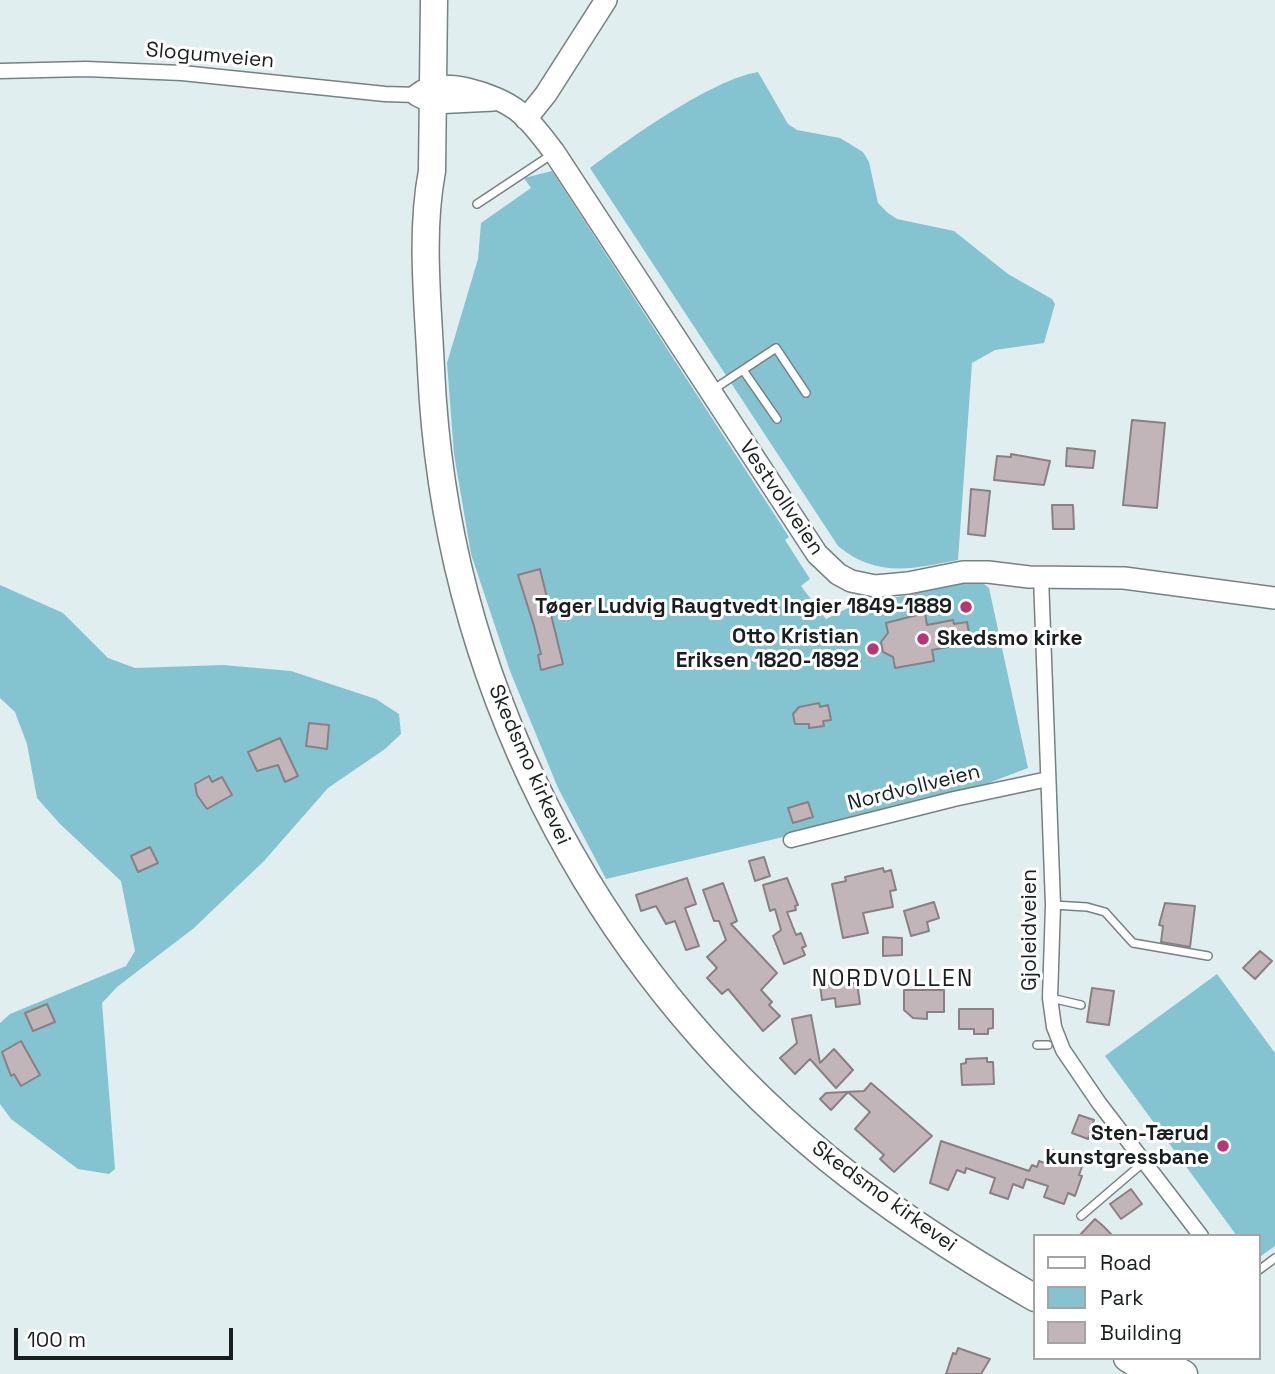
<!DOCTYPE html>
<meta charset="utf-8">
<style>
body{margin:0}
#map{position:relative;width:1275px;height:1374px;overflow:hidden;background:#e1eef0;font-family:"Space Grotesk",sans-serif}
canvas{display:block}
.legend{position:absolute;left:1033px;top:1234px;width:228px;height:126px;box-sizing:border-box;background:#fff;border:2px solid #a3a5a5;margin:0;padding:9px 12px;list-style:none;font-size:21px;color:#191e1e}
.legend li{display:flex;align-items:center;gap:14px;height:35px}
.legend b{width:35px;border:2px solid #a3a5a5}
.scale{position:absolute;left:14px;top:1328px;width:219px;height:32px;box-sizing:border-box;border:4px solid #191e1e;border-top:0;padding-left:9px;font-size:21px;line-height:24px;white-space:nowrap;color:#191e1e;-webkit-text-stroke:5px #fff;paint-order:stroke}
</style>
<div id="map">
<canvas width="1275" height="1374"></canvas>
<ul class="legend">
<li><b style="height:9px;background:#fff"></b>Road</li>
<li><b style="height:19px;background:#83c4d0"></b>Park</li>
<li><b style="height:19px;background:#c1b5b9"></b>Building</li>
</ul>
<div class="scale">100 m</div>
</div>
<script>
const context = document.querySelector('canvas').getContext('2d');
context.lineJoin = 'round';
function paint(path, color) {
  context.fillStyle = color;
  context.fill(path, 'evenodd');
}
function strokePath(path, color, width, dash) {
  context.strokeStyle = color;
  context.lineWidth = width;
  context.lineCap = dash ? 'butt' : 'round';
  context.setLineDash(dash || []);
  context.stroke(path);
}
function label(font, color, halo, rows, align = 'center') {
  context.font = font + ' "Space Grotesk",sans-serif';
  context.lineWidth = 6;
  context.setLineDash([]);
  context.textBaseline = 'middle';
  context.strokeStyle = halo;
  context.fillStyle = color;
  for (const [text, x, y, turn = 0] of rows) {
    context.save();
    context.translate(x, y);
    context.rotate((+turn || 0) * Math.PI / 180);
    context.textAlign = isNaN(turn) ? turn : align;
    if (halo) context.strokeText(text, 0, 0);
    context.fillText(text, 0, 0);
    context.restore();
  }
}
paint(new Path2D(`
 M758 72 788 124 797 130 840 138 863 152 869 162 878 203 888 213 897 219 954 231 1008 274 1052 299 1055 304 1044 343 995 350 972 363 958 560C913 569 876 578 838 546L590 168C630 138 711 80 758 72Z
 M552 171 789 537 785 540 810 579 801 586 826 619 850 607 972 581H980L989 588 1028 768 952 797 606 879 558 788 510 671 471 554 454 454 447 363 478 259 481 223 531 188 524 178Z
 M0 585 63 613 108 658 135 668 223 665 291 671 376 699 399 714 401 734 385 749 328 788 264 861 194 928 117 987 102 1003 115 1169 109 1174 78 1169 11 1119 0 1104V1023L10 1014 126 966 135 951 121 881 60 824 37 798 27 744 15 712 0 698Z
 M1217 974 1275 1053V1246L1261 1256 1259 1236H1237L1105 1056Z`), '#83c4d0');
const building = new Path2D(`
 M1132 420 1165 423 1157 508 1123 505Z
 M1067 448 1095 451 1093 468 1066 466Z
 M1011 454 1050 461 1044 485 994 480 997 456 1011 457Z
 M971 489 990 491 985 536 968 534Z
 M1052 505H1073L1074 529H1053Z
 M540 569 563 664 541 670 538 655 541 654 534 626 518 575Z
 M925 613 927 625 953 620 954 624 967 622 970 638 957 641 958 645 932 650 934 661 895 668 893 657 883 652 881 642 888 633 886 623Z
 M819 703 820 707 828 705 831 720 823 721 824 726 809 728V724H795L793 714 799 707Z
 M309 723 329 725 327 749 306 746Z
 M280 738 298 776 285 782 278 765 257 771 248 752Z
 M209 776 212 782 222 777 232 795 207 809 197 795 195 784Z
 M808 802 813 817 793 823 788 808Z
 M150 847 158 863 138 872 131 856Z
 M764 857 770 876 755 881 749 861Z
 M883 868 884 872 891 870 896 890 890 891 893 907 863 913 868 933 843 938 832 884 846 881 845 877Z
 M687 878 696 904 685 908 699 946 686 950 675 921 666 924 656 906 641 911 636 895Z
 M787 878 798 905 795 906 796 910 787 912 796 935 801 933 806 946 802 948 805 955 784 964 773 936 781 930 775 909 770 911 763 885Z
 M723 883 737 921 731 924 777 973 761 990 772 1002 769 1005 780 1016 763 1031 728 989 722 994 707 978 717 968 707 957 726 940 719 921H714L703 890Z
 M934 902 939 918 927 922 929 931 911 936 904 911Z
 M1165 903 1195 906 1190 947 1161 942 1163 926 1159 925Z
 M883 937 902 938V955L883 956Z
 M1260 951 1272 961 1255 979 1243 968Z
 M857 983 860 1004 836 1007 835 998 822 1000 820 985Z
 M1092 988 1114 991 1109 1025 1087 1022Z
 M904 990H944V1012H927V1019L913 1018 904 1010Z
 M47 1004 55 1022 33 1031 25 1013Z
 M959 1009H993V1028L988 1029V1034H974V1029H959Z
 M811 1015 820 1063 834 1049 853 1070 836 1088 810 1059 795 1074 780 1058 797 1043 792 1019Z
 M21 1041 40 1075 21 1086 14 1074 11 1076 2 1052Z
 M987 1058V1062H993L994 1084 962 1085 961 1064 966 1063V1059Z
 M871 1083 932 1136 894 1172 880 1159 884 1155 855 1129 870 1112 848 1092 831 1110 820 1099 826 1093 864 1091Z
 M1079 1115 1094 1120 1088 1139 1072 1133Z
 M941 1141 1029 1171 1032 1165 1037 1167 1039 1161 1044 1163 1049 1149 1084 1161 1079 1175 1082 1176 1075 1196 1068 1193 1064 1204 1044 1197 1048 1186 1026 1179 1023 1188 1013 1184 1008 1199 990 1193 995 1178 966 1168 965 1173 957 1170 948 1190 930 1183Z
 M1131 1189 1142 1204 1121 1219 1110 1204Z
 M1095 1219 1102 1225 1113 1236H1079Z
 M958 1348 990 1359 981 1374H946L953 1353 956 1354Z`);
paint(building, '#c1b5b9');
strokePath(building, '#8a8083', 2);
const lane = new Path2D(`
 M477 204 551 155
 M743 370 777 419
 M714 389 776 348 806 393
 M1053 905 1087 907 1105 912 1133 943 1208 956
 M1051 998 1081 1005
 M1037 1045H1048
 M1081 1216 1144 1162
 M1259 1270 1275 1258`);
const street = new Path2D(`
 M0 71 86 69 182 73 385 94 417 95
 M1041 577 1053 905 1050 998 1054 1027 1063 1050 1099 1103 1201 1236
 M791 840 954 799 1048 779`);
const secondary = new Path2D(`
 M494 100 433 103 417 95C441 75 496 94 518 111 533 123 543 138 554 152L817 554 838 574 851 581 875 586 908 583 963 572H988L1029 577 1124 578 1275 598
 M526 119 546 94 606 0`);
const highway = new Path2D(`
 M434 0 432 171C420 234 428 304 431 369 445 677 588 960 826 1157 892 1211 962 1256 1035 1298
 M1127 1358 1152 1374
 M1155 1358 1184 1374`);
strokePath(lane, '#758183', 10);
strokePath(street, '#758183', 17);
strokePath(secondary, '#758183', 24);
strokePath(highway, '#758183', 29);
strokePath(lane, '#fff', 7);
strokePath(street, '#fff', 14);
strokePath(secondary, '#fff', 21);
strokePath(highway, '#fff', 26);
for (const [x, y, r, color] of [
 [966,607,7,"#bb3476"],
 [923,639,7,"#bb3476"],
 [873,649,7,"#bb3476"],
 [1223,1146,7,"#bb3476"]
]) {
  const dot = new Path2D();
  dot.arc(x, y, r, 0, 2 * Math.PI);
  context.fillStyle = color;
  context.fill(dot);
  strokePath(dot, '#fff', 2.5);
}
label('21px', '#191e1e', '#fff', [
 ["Slogumveien",210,56,5],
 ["Vestvollveien",781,498,56],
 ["Skedsmo kirkevei",529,765,66],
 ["Nordvollveien",914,788,-14],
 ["Gjoleidveien",1030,930,-90],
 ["Skedsmo kirkevei",884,1197,36]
]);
label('bold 21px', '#191e1e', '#fff', [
 ["Tøger Ludvig Raugtvedt Ingier 1849-1889",952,607],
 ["Otto Kristian",859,637],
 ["Eriksen 1820-1892",859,661],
 ["Skedsmo kirke",937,639,"left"],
 ["Sten-Tærud",1209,1134],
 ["kunstgressbane",1209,1158]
], 'right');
context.letterSpacing = '2px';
label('23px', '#191e1e', '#fff', [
 ["NORDVOLLEN",893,980]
]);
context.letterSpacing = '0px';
</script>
